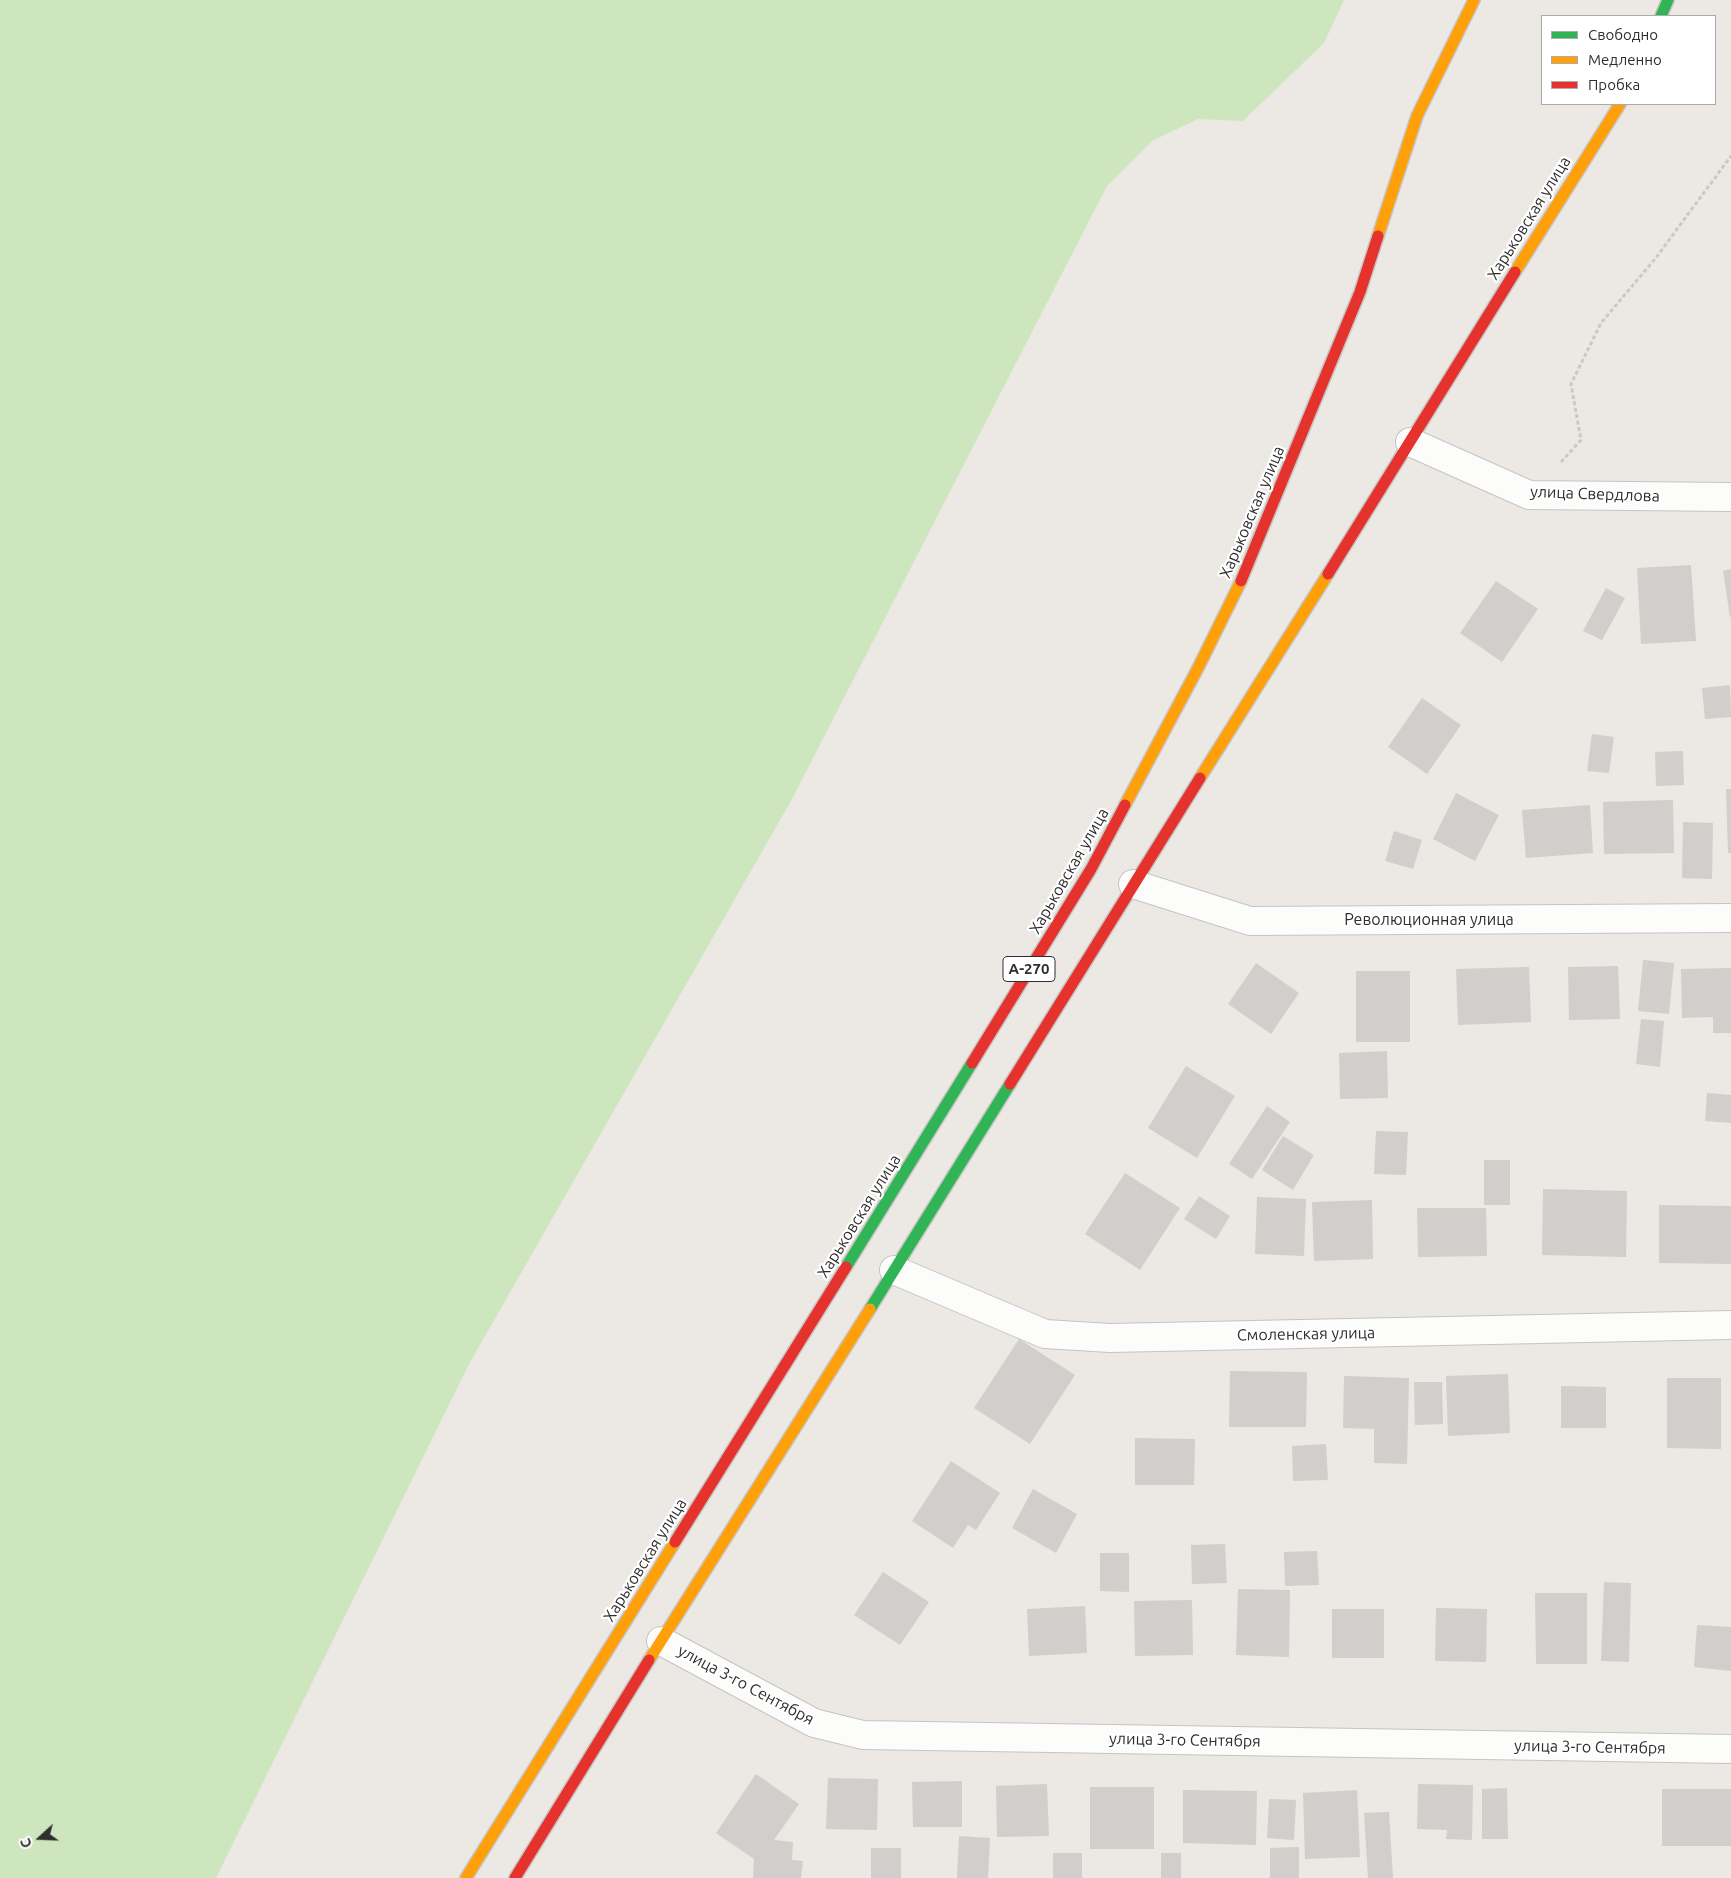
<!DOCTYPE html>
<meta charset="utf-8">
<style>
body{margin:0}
#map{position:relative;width:1731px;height:1878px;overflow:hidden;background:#ece8e4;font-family:Ubuntu,sans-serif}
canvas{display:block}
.legend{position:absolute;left:1541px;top:15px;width:175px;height:90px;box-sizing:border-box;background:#fff;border:1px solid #ababab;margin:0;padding:6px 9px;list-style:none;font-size:15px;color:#2e2e2e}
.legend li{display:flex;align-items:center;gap:10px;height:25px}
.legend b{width:25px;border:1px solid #ababab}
.north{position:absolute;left:15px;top:1813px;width:50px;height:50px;-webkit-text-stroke:4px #fff;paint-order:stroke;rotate:250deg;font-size:14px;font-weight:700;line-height:20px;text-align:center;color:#2e2e2e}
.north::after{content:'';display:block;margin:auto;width:18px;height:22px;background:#2e2e2e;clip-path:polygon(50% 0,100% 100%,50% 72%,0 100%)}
</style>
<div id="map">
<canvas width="1731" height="1878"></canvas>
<ul class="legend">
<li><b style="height:6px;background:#30b455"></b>Свободно</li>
<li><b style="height:6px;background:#ff9f0a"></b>Медленно</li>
<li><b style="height:6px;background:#e5322d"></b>Пробка</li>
</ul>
<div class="north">С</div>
</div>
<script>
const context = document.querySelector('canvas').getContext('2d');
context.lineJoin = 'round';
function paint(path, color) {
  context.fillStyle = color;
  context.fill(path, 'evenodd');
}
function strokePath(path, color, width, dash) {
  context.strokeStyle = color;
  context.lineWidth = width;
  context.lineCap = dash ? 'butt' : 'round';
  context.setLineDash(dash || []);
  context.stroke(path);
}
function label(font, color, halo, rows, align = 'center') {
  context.font = font + ' Ubuntu,sans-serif';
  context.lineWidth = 4.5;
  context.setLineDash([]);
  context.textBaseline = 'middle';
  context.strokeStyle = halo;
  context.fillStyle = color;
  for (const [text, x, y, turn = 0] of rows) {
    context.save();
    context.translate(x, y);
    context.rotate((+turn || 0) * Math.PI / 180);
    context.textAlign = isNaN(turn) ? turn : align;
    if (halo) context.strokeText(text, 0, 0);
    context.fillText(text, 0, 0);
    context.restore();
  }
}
paint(new Path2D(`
 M0 0H1344L1324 43 1243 121 1198 119 1152 141 1107 186 791 801 469 1364 216 1878H0Z`), '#cee6be');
paint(new Path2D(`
 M1691 565 1696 641 1641 644 1637 568Z
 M1731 569V617H1730L1723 571Z
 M1496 581 1538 609 1502 662 1460 633Z
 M1606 588 1625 598 1602 640 1583 631Z
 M1730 685 1731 717 1705 719 1702 688Z
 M1422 698 1461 725 1427 774 1388 747Z
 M1592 734 1614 737 1609 773 1587 771Z
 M1683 751 1684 785 1656 786 1655 752Z
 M1726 789H1731V853H1728Z
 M1456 793 1499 815 1475 861 1433 839Z
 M1673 800 1674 853 1604 854 1603 802Z
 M1590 805 1593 853 1526 858 1522 810Z
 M1683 822 1713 823 1712 879 1682 878Z
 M1394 831 1422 840 1413 869 1385 861Z
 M1643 960 1674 963 1669 1014 1638 1011Z
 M1256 963 1299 993 1271 1034 1228 1004Z
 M1618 966 1620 1019 1569 1020 1568 967Z
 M1529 967 1531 1022 1458 1025 1456 969Z
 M1731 968V1033H1713V1017L1682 1018 1681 969Z
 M1356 971H1410V1042H1356Z
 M1641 1019 1664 1021 1660 1067 1636 1064Z
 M1387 1051 1388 1098 1340 1099 1339 1053Z
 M1186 1066 1235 1096 1197 1158 1148 1128Z
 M1707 1093 1731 1095V1123L1705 1121Z
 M1267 1106 1290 1122 1252 1179 1229 1164Z
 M1376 1131 1408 1132 1406 1175 1374 1174Z
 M1283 1136 1314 1155 1293 1190 1262 1170Z
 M1484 1160H1510V1205H1484Z
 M1125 1173 1180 1208 1140 1270 1085 1234Z
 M1543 1189 1627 1191 1626 1257 1542 1255Z
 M1199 1196 1230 1216 1216 1239 1184 1219Z
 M1257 1197 1306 1199 1304 1256 1255 1254Z
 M1372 1200 1373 1259 1314 1261 1312 1202Z
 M1659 1205 1731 1206V1264L1659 1263Z
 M1417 1208H1486L1487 1256 1418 1257Z
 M1019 1339 1075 1375 1030 1444 974 1408Z
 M1230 1371 1307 1372 1306 1427H1229Z
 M1508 1374 1510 1433 1448 1436 1446 1376Z
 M1344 1376 1409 1378 1407 1464 1374 1463V1429L1343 1428Z
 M1667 1378H1721V1449L1667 1448Z
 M1414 1382H1442L1443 1424 1415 1425Z
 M1561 1386 1606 1387V1428H1561Z
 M1135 1438 1195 1439 1194 1485H1135Z
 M1326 1444 1328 1480 1293 1481 1292 1446Z
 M951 1461 1000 1493 976 1530 968 1525 953 1548 912 1521Z
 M1033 1489 1077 1514 1056 1553 1012 1528Z
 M1225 1544 1227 1583 1192 1584 1191 1545Z
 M1317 1551 1319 1585 1285 1586 1284 1552Z
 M1100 1553H1129V1592L1100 1591Z
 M883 1572 929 1602 900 1645 854 1615Z
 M1604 1582 1631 1583 1629 1662 1601 1661Z
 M1238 1589 1290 1590 1289 1657 1236 1655Z
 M1535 1593H1587V1664H1536Z
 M1192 1600 1193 1655 1135 1656 1134 1601Z
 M1085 1606 1087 1653 1029 1656 1027 1609Z
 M1436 1608 1487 1609 1486 1662 1435 1661Z
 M1332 1609H1384V1658H1332Z
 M1697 1625 1731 1627V1671L1694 1667Z
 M756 1774 799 1804 774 1840 793 1842 792 1860 803 1861 801 1878H753L754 1859 716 1833Z
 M828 1778 878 1779 877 1830 826 1829Z
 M962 1781V1827H913L912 1782Z
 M1047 1784 1049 1836 997 1837 996 1786Z
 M1418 1784 1473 1785 1472 1840 1446 1839 1447 1830 1417 1829Z
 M1090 1787H1154V1849H1090Z
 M1507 1788 1508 1839H1482V1789Z
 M1662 1789H1731V1846H1662Z
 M1183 1790 1257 1791 1256 1845 1183 1843Z
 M1357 1790 1360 1857 1305 1859 1303 1793Z
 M1269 1799 1296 1800 1294 1840 1267 1838Z
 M1389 1812 1393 1878H1368L1364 1813Z
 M959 1836 990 1838 988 1878H957Z
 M1299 1847V1878H1270V1848Z
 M871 1848H901V1878H871Z
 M1053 1853H1082V1878H1053Z
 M1161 1853H1181V1878H1161Z`), '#d1cecb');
const street = new Path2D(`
 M1410 442 1529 495 1731 497
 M1133 884 1250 921 1731 918
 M894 1270 1045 1334 1110 1338 1731 1325
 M661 1641 814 1723 863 1735 1731 1749`);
const fast = new Path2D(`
 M1661 16 1668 0
 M846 1267 972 1063
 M870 1309 1010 1084`);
const slow = new Path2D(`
 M1378 236 1417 116 1474 0
 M1515 272 1620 104
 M1200 778 1328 574
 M1125 805 1198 668 1241 581
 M649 1660 870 1309
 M466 1878 675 1542`);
const jam = new Path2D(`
 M1328 574 1515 272
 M1241 581 1360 292 1378 236
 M972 1063 1091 869 1125 805
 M1010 1084 1200 778
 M675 1542 846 1267
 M515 1878 649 1660`);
strokePath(street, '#c5c4c5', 30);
strokePath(fast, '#c6c5c4', 14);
strokePath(slow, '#c6c5c4', 14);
strokePath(jam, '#c6c5c4', 14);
strokePath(new Path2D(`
 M1561 462 1581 440 1571 384 1601 323 1655 259 1731 156`), '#c9c9c8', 3, [4, 2.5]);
strokePath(street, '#fcfcfb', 28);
strokePath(fast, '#30b455', 11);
strokePath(slow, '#ff9f0a', 11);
strokePath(jam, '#e5322d', 11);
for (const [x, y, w] of [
 [1029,969,52]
]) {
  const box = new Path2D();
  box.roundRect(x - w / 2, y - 12.5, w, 25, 4);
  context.fillStyle = '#fff';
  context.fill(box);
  strokePath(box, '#2e2e2e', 1);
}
label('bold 15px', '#2e2e2e', null, [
 ["А-270",1029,969]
]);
label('16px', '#2e2e2e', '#fff', [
 ["Харьковская улица",1529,218,-58],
 ["улица Свердлова",1595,494,2],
 ["Харьковская улица",1252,512,-67],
 ["Харьковская улица",1069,871,-60],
 ["Революционная улица",1429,920],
 ["Харьковская улица",859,1216,-58],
 ["Смоленская улица",1306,1334,-1],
 ["Харьковская улица",645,1560,-58],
 ["улица 3-го Сентября",746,1685,28],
 ["улица 3-го Сентября",1185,1740,1],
 ["улица 3-го Сентября",1590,1747,1]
]);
</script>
